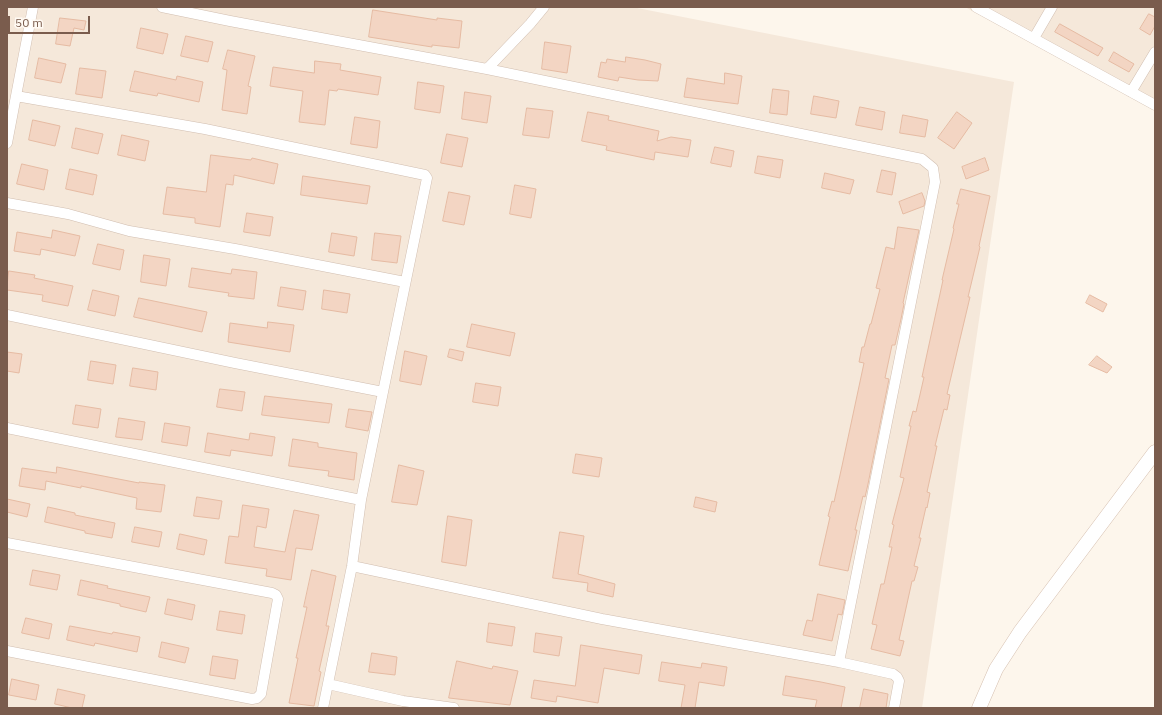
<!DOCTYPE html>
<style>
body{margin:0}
#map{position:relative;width:1162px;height:715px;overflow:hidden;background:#fdf6ec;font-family:"IBM Plex Sans",sans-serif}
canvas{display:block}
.frame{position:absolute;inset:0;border:8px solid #7a5c4d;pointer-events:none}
.scale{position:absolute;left:8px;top:16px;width:82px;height:18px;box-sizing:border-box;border:2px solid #7a5c4d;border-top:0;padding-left:5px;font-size:12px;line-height:14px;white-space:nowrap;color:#7a5c4d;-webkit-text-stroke:3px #fffaf3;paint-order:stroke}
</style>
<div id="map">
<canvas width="1162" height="715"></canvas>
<div class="frame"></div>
<div class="scale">50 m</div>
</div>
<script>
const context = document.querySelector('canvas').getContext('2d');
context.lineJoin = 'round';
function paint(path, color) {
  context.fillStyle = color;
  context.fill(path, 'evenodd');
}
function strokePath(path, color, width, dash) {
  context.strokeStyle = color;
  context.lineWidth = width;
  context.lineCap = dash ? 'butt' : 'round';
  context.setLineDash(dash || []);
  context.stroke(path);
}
paint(new Path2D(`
 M7 7H632L1014 82 922 708H7Z
 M965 7H1155V110Z`), '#f5e8da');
const building = new Path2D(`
 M373 10 437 20V18L462 21 459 48 432 45V47L369 37Z
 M1149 14 1155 17V26L1150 35 1140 29Z
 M60 18 86 21 84 30 74 28 70 46 56 44Z
 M1060 24 1103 48 1098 56 1055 32Z
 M141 28 168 34 163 54 137 48Z
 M186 36 213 42 208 62 181 56Z
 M545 42 571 46 567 73 542 69Z
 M228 50 255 56 248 86 251 87 247 114 222 110 227 70 223 69Z
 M1114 52 1134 64 1129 72 1109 61Z
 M626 57 645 60 661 64 658 81 638 80 619 77 618 81 598 77 601 62 606 63 607 59 625 62Z
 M39 58 66 64 61 83 35 78Z
 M315 61 341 64 340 70 381 77 378 95 338 89 337 91 329 90 325 125 299 122 303 91 270 86 273 67 314 73Z
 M80 68 106 71 102 98 76 94Z
 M135 71 176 80 177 76 203 82 199 102 158 93 157 96 130 91Z
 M725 73 742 76 738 104 684 97 687 78 724 84Z
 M418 82 444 86 440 113 415 109Z
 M773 89 789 91 787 115 770 113Z
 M465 92 491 96 487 123 462 119Z
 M814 96 839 101 836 118 811 114Z
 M860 107 885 112 882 130 856 125Z
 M527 108 553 111 549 138 523 135Z
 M588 112 609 116 608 120 659 131 657 141 671 137 691 140 688 157 655 152 654 160 606 150 607 146 582 141Z
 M957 112 972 123 954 149 938 138Z
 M903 115 928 120 925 137 900 133Z
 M355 117 380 121 377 148 351 144Z
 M33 120 60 126 55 146 29 140Z
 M76 128 103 134 98 154 72 148Z
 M447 134 468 138 462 167 441 163Z
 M122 135 149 141 145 161 118 155Z
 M715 147 734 151 731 167 711 163Z
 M211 155 251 160 252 158 278 164 274 184 234 175 233 185 226 184 220 227 195 223V218L163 214 167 187 206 192Z
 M758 156 783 160 780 178 755 173Z
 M985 158 989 170 966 179 962 167Z
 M22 164 48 170 44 190 17 184Z
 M70 169 97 175 93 195 66 189Z
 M882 170 896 173 892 195 877 192Z
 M825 173 854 180 850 194 822 188Z
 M303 176 370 186 367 204 301 195Z
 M515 185 536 189 531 218 510 214Z
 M961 189 990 196 979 246 980 247 968 297H970L947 394 950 395 947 410 944 409 935 446H937L927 492 930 493 927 508 926 507 919 538H921L914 566 918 567 914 581H912L899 640 904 641 900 656 871 649 877 625 872 624 881 584H884L892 547H889L894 525 892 524 904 478 900 477 911 426H909L913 411 916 412 924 377H922L943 280H942L954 229 953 228 959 204H957Z
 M449 192 470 196 464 225 443 221Z
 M922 193 925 201 924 206 903 214 899 202Z
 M247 213 273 217 270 236 244 232Z
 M898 227 919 230 903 303 904 304 901 319 895 345H892L885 378 889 379 868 484 865 497 863 496 855 530H857L848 571 819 565 830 517 828 516 832 501 834 502 842 466 864 363 859 362 862 347H864L870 324H871L880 289 876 288 886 247 894 249Z
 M53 230 80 236 75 256 41 249 40 255 14 251 17 232 51 238Z
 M332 233 357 237 354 256 329 252Z
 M375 233 401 236 397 263 372 260Z
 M98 244 124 250 120 270 93 264Z
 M144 255 170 259 166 286 141 282Z
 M192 268 231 274 232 269 257 272 254 299 228 296 229 293 189 287Z
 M9 271 35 275 34 278 73 286 68 306 42 301 43 295 7 290Z
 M281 287 306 291 303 310 278 306Z
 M93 290 119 296 115 316 88 310Z
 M324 290 350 294 347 313 322 309Z
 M1090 295 1107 304 1103 312 1086 303Z
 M139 298 207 312 202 332 134 317Z
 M268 322 294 325 290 352 228 342 230 323 267 328Z
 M472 324 515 333 510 356 467 347Z
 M450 349 464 352 462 361 448 357Z
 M405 351 427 356 421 385 400 381Z
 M7 352 22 354 19 373 7 371Z
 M1097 356 1112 367 1107 373 1089 365Z
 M91 361 116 365 113 384 88 380Z
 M133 368 158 372 156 390 130 386Z
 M476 383 501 387 498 406 473 402Z
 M220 389 245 392 242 411 217 407Z
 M265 396 332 404 329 423 262 415Z
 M76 405 101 409 98 428 73 424Z
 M349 409 372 412 368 431 346 427Z
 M119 418 145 422 142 440 116 437Z
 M165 423 190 427 187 446 162 442Z
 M208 433 249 440 250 433 275 437 272 456 231 450 230 456 205 452Z
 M293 439 318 443V447L357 453 354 480 328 476 329 471 289 466Z
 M576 454 602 458 599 477 573 473Z
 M399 465 424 471 417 505 392 502Z
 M57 467 139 483V482L165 485 161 512 136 509 137 498 81 486V488L46 481 45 490 19 486 22 468 56 473Z
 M197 497 222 501 219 519 194 516Z
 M696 497 717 502 715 512 694 507Z
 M7 499 30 504 27 517 7 512Z
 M243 505 269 509 266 528 257 526 254 547 285 552 294 510 319 515 312 550 296 548 291 580 266 576 267 569 225 563 229 536 238 537Z
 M48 507 75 513V515L115 523 112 538 85 533V531L45 522Z
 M448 516 472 520 466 566 442 562Z
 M135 527 162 532 159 547 132 542Z
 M560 532 584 536 578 574 615 584 613 597 587 591 588 583 553 578Z
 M180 534 207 540 204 555 177 549Z
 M33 570 60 575 57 590 30 585Z
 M312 570 336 576 326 626H329L319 671 321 672 314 706 289 703 298 658H296L307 607H304Z
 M81 580 108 586 107 588 150 597 146 612 120 606V604L78 595Z
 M818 594 845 600 842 615 838 614 832 641 803 635 807 620 812 621Z
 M168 599 195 605 192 620 165 614Z
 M220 611 245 615 242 634 217 630Z
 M26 618 52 624 49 639 22 633Z
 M489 623 515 627 512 646 487 642Z
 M70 626 112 634 113 632 140 637 137 652 95 643 94 646 67 640Z
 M536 633 562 637 559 656 534 652Z
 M162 642 189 648 185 663 159 657Z
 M581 645 642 655 639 674 604 668 598 703 557 696 556 702 531 698 534 680 575 686Z
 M372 653 397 657 395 675 369 672Z
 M213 656 238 660 235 679 210 675Z
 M457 661 492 669 493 666 518 671 510 705 449 698Z
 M662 662 701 668 702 663 727 667 724 686 699 682 695 708H681L685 685 659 681Z
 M786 676 821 682 845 687 841 708H815L817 700 783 695Z
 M12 679 39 685 36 700 9 695Z
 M58 689 85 695 82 708H72L55 704Z
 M864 689 888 694 886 708H860Z`);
paint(building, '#f3d5c3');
strokePath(building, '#e6bba3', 1);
const street = new Path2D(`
 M162 7 230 21 487 69 922 159 933 168 935 182 839 662
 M976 7 1155 105
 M1034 38 1052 7
 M487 69 530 24 544 7
 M1131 92 1155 52
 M16 96 205 129 425 175 427 178 383 392
 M7 143 33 7
 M7 203 68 214 129 231 235 249 405 282
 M7 315 235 363 383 392 361 500 352 566 323 708
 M7 428 361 500
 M7 543 272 593 276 595 278 599 261 694 257 698 252 699 7 651
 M352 566 602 619 839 662 893 674 897 677 899 681 894 708
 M328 684 403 701 454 708`);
const secondary = new Path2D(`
 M979 708 996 669 1020 632 1155 452`);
strokePath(street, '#d1beb0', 11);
strokePath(secondary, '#d6c0b0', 15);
strokePath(street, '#fff', 10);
strokePath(secondary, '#fff', 14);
</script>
